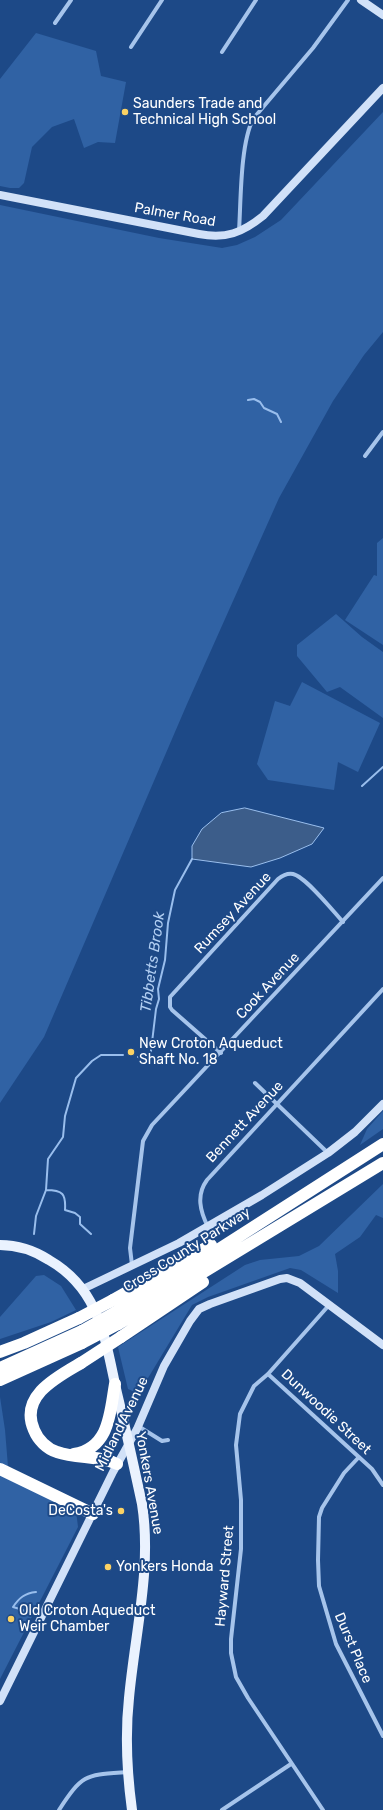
<!DOCTYPE html>
<style>
body{margin:0}
canvas{display:block;background:#1d4987}
</style>
<canvas width="383" height="1810"></canvas>
<script>
const context = document.querySelector('canvas').getContext('2d');
context.lineJoin = 'round';
function paint(path, color) {
  context.fillStyle = color;
  context.fill(path, 'evenodd');
}
function strokePath(path, color, width, dash) {
  context.strokeStyle = color;
  context.lineWidth = width;
  context.lineCap = dash ? 'butt' : 'round';
  context.setLineDash(dash || []);
  context.stroke(path);
}
function label(font, color, halo, rows, align = 'center') {
  context.font = font + ' Rubik,sans-serif';
  context.lineWidth = 4;
  context.setLineDash([]);
  context.textBaseline = 'middle';
  context.strokeStyle = halo;
  context.fillStyle = color;
  for (const [text, x, y, turn = 0] of rows) {
    context.save();
    context.translate(x, y);
    context.rotate((+turn || 0) * Math.PI / 180);
    context.textAlign = isNaN(turn) ? turn : align;
    if (halo) context.strokeText(text, 0, 0);
    context.fillText(text, 0, 0);
    context.restore();
  }
}
paint(new Path2D(`
 M36 33 96 51 101 76 126 82 115 143 98 142 84 148 74 119 52 127 32 147 24 183 19 188H10L0 186V79Z
 M383 112V332L364 355 333 401 279 498 187 704 44 1037 0 1103V205L159 238 222 248 237 245 255 237 281 220Z
 M383 538V645L345 620 374 575 377 576V543Z
 M336 614 362 637 383 652V718L340 687 327 692 297 656V645Z
 M302 682 380 723 358 772 338 762 334 790 268 780 257 764 275 701 290 706Z
 M383 1111V1129L360 1145 367 1129Z
 M383 1184V1218L376 1215 360 1237 335 1254 338 1271V1293L301 1270 290 1268 208 1297 192 1305 148 1378 137 1393 128 1389 118 1347 245 1265 260 1260 299 1256 319 1246Z
 M44 1275 61 1286 76 1310 51 1322 0 1339V1317L36 1276Z
 M0 1397 5 1430 9 1479 76 1511 78 1527 0 1679Z`), '#3062a4');
const water = new Path2D(`
 M245 808 324 828 312 844 280 858 251 867 192 859V846L202 829 221 813Z`);
paint(water, '#3c5d8a');
strokePath(water, '#99beed', 1);
strokePath(new Path2D(`
 M248 400 254 399 260 402 264 408 277 414 281 422
 M362 786 383 767
 M138 1057 150 1059 156 1009 159 999 158 989 165 960 168 923 175 890 192 859
 M46 1190C63 1190 66 1194 65 1210L75 1213 80 1217V1224L91 1234
 M34 1234 36 1216 46 1190 48 1159 63 1137 65 1116 76 1078 92 1061 101 1055H123
 M31 1611 26 1614 23 1610 13 1607C19 1598 25 1593 36 1592`), '#99beed', 2);
strokePath(new Path2D(`
 M55 23 71 0
 M131 47 162 0
 M222 52 256 0
 M239 231C241 201 240 145 253 119L313 48 348 0
 M365 456 383 432
 M221 1053 172 1010 170 1007V997L278 879C283 875 287 873 293 874 306 877 333 911 343 922
 M255 1083 328 1153
 M208 1227C200 1211 196 1195 207 1180L383 989
 M132 1265 130 1248 143 1141 152 1125 383 878
 M268 1374 372 1469 383 1485
 M138 1426 162 1441 168 1440
 M359 1457 344 1473 322 1508 319 1517 318 1560 319 1586 336 1644 383 1736
 M59 1810C83 1773 86 1775 128 1772
 M222 1810 291 1764
 M323 1810 248 1698 236 1677 231 1653V1639L241 1549V1500L236 1445 240 1414 254 1386 268 1374 330 1304`), '#a6c4eb', 4);
strokePath(new Path2D(`
 M361 0 383 15
 M0 195 199 234C226 239 242 233 263 216L383 88
 M83 1289 179 1243 262 1195 328 1153 355 1132 383 1104
 M0 1701 113 1472 137 1429 164 1366 190 1321 199 1309 210 1304 280 1279 287 1278 300 1283 383 1345`), '#d1e1f8', 8);
strokePath(new Path2D(`
 M0 1245C17 1245 35 1251 49 1260 101 1290 105 1340 117 1393 126 1430 134 1467 142 1504 152 1568 135 1633 129 1698 125 1735 127 1773 132 1810`), '#eaf2fe', 10);
strokePath(new Path2D(`
 M113 1300 211 1245
 M116 1312 166 1283 383 1144
 M118 1324 383 1163
 M121 1337 203 1282
 M0 1352 24 1343 79 1318
 M81 1363C57 1377 19 1396 34 1430 38 1440 47 1449 57 1452 77 1459 99 1455 117 1464
 M0 1368 82 1331
 M0 1380 82 1343
 M74 1454C110 1448 110 1412 115 1384
 M0 1469 93 1514`), '#fff', 12);
strokePath(new Path2D(`
 M79 1318 113 1300
 M82 1331 116 1312
 M82 1343 118 1324
 M81 1363 121 1337`), '#fff', 12);
for (const [x, y, r, color] of [
 [125,112,4,"#fbd264"],
 [131,1052,4,"#fbd264"],
 [121,1511,4,"#fbd264"],
 [108,1567,4,"#fbd264"],
 [11,1619,4,"#fbd264"]
]) {
  const dot = new Path2D();
  dot.arc(x, y, r, 0, 2 * Math.PI);
  context.fillStyle = color;
  context.fill(dot);
  strokePath(dot, '#1d4987', 1.5);
}
label('14px', '#fff', '#1d4987', [
 ["Saunders Trade and",133,104],
 ["Technical High School",133,120],
 ["New Croton Aqueduct",139,1044],
 ["Shaft No. 18",139,1060],
 ["DeCosta's",113,1511,"right"],
 ["Yonkers Honda",116,1567],
 ["Old Croton Aqueduct",19,1611],
 ["Weir Chamber",19,1627]
], 'left');
label('14px', '#fff', '#1d4987', [
 ["Palmer Road",175,215,10],
 ["Rumsey Avenue",233,913,-47],
 ["Cook Avenue",268,986,-47],
 ["Bennett Avenue",245,1122,-47],
 ["Cross County Parkway",187,1250,-32],
 ["Dunwoodie Street",326,1412,43],
 ["Midland Avenue",122,1424,-64],
 ["Yonkers Avenue",149,1483,80],
 ["Hayward Street",225,1576,-85],
 ["Durst Place",353,1648,67]
]);
label('italic 15px', '#b1cef2', '#1d4987', [
 ["Tibbetts Brook",153,962,-82]
]);
</script>
